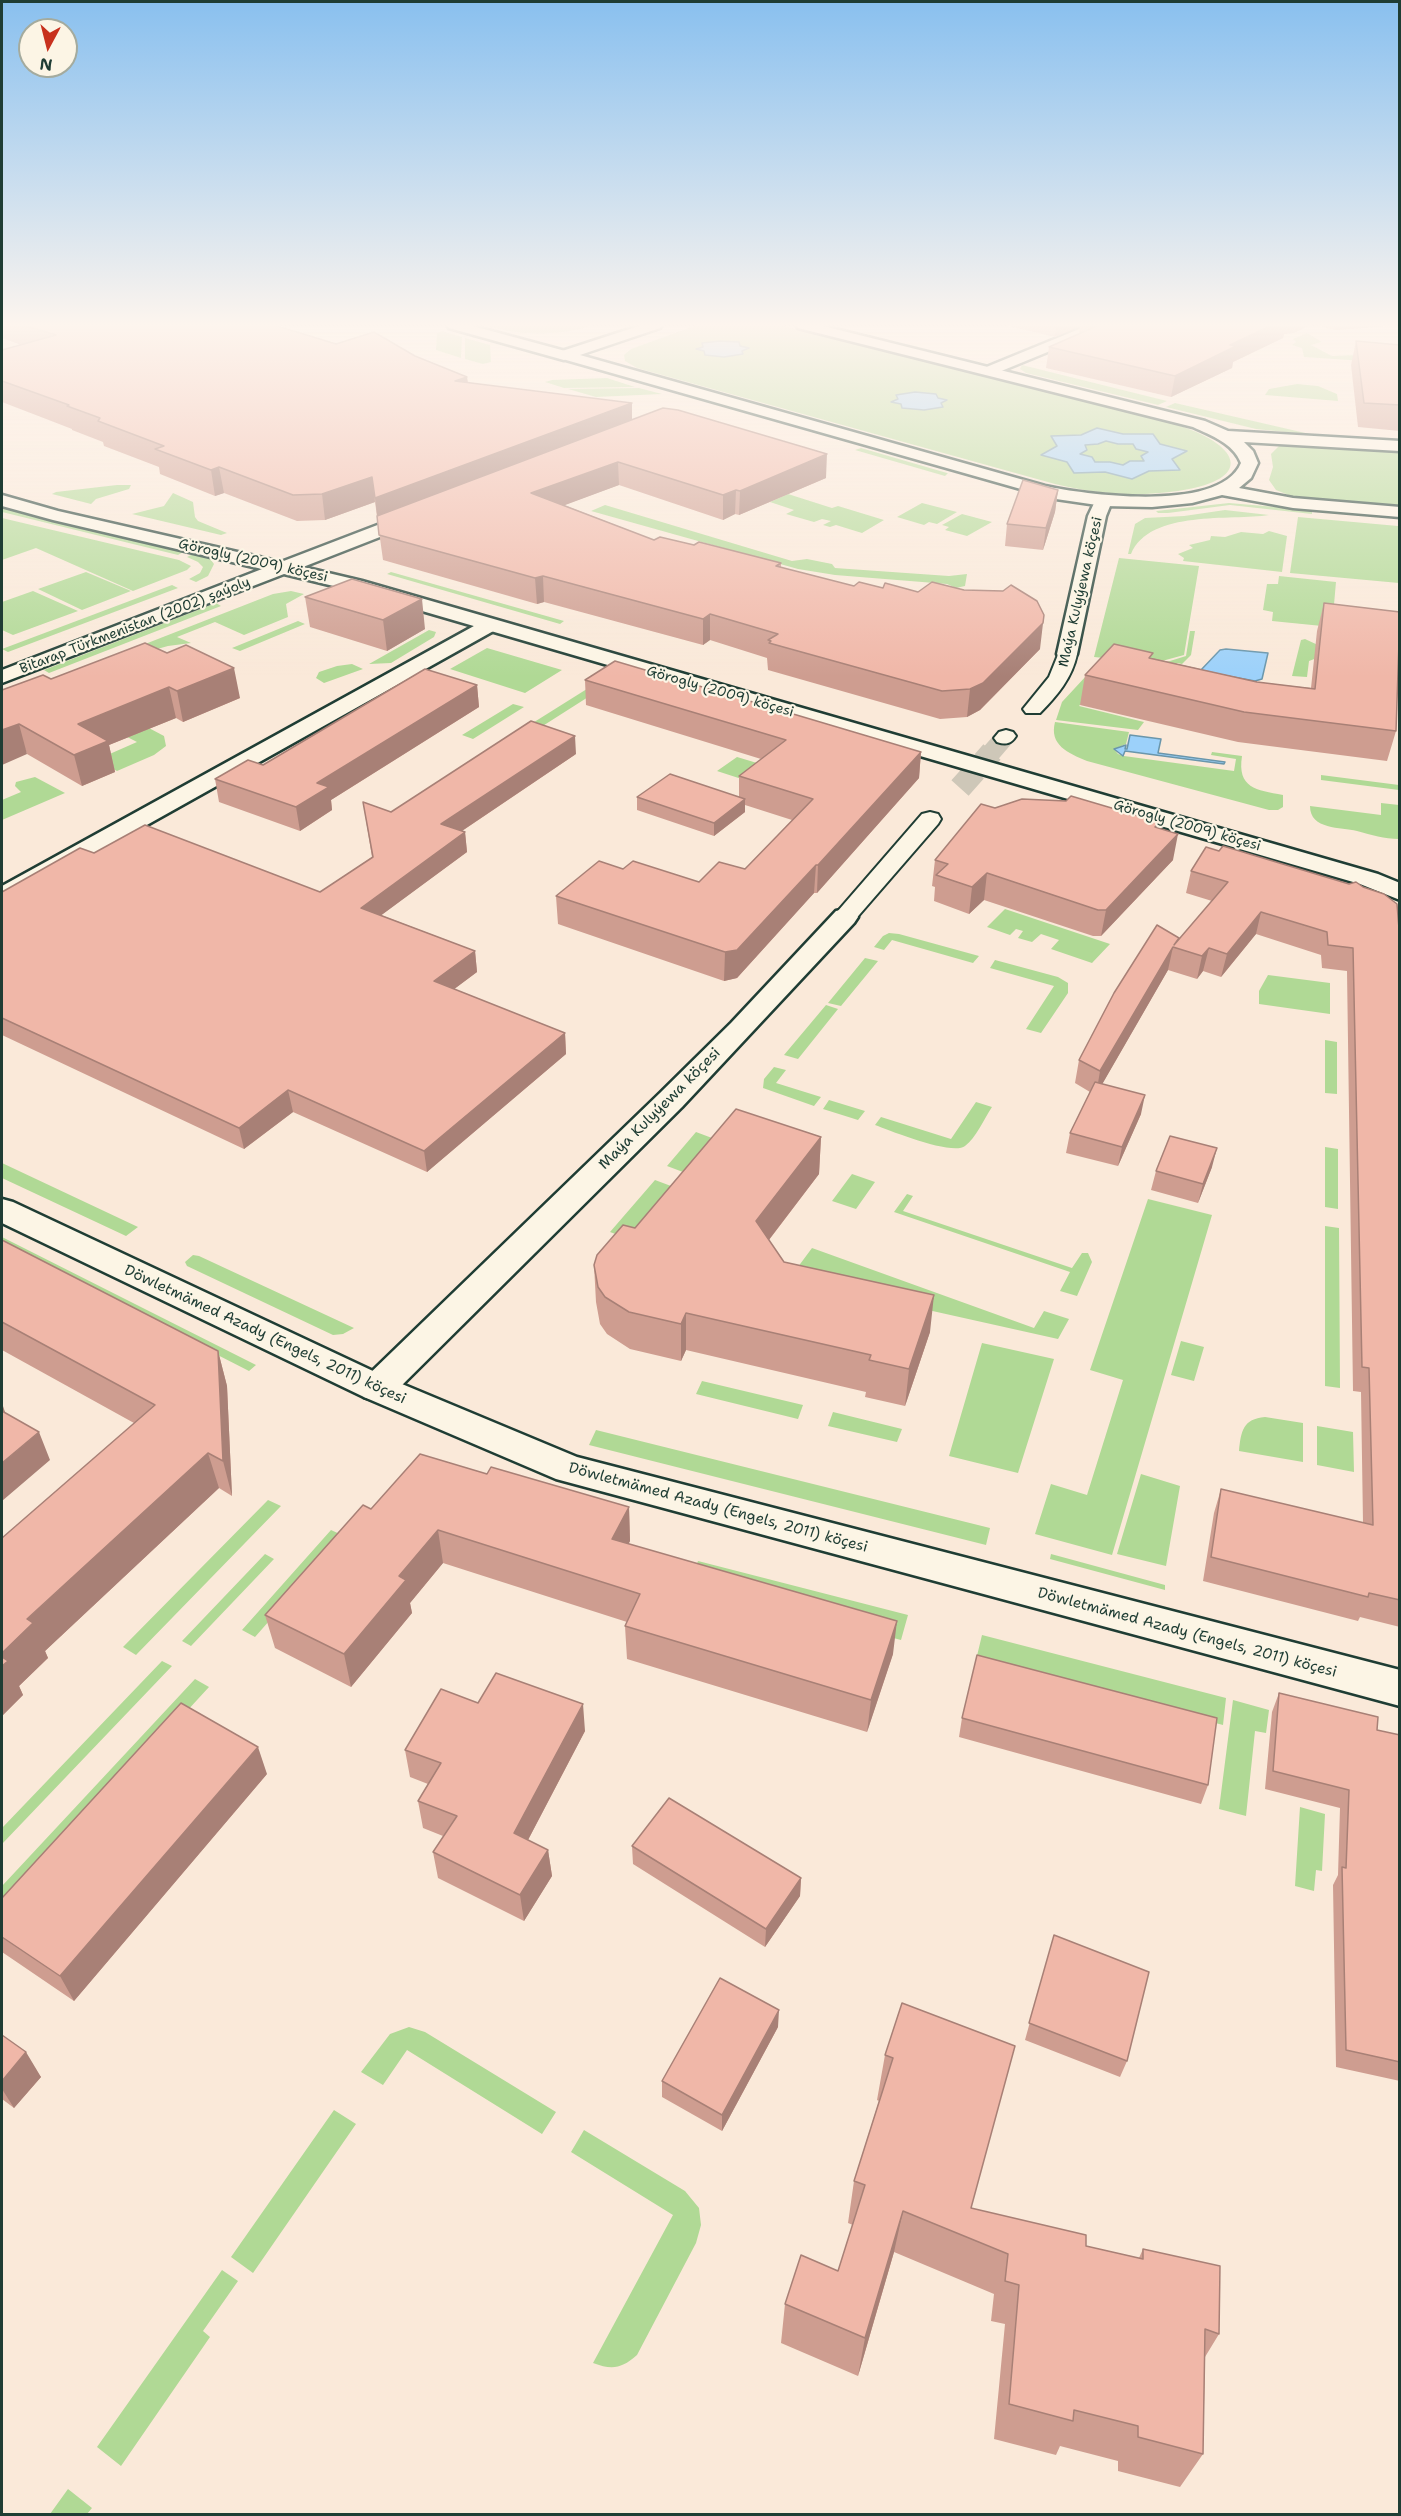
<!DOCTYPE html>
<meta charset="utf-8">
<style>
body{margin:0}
#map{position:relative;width:1401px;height:2516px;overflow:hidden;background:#fae9d9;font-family:"Shantell Sans",sans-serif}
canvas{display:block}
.frame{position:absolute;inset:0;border:3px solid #1f3d34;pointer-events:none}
.north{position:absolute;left:18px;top:18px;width:60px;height:60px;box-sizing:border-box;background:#fcf5e5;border:2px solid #a4ab9e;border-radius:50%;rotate:187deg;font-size:16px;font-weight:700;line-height:24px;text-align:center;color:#1f3d34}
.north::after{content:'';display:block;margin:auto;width:21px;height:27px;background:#c8321e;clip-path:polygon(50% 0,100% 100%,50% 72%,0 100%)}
</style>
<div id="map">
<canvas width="1401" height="2516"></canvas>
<div class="frame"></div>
<div class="north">N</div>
</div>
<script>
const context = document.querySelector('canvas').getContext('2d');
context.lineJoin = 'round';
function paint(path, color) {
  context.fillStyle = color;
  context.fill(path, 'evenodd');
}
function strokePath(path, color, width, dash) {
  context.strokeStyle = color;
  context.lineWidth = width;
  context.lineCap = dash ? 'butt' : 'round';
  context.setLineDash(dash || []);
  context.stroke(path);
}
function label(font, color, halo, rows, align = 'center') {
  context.font = font + ' "Shantell Sans",sans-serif';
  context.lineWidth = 4.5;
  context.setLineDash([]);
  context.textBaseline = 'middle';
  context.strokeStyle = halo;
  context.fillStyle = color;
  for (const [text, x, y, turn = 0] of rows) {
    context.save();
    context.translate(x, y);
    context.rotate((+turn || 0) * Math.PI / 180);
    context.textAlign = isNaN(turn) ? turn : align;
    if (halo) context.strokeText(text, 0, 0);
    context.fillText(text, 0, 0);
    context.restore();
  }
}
paint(new Path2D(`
 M483 325H594C555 337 523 336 483 325Z
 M697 325H780L1174 424C1238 443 1259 479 1178 491 1137 497 1095 494 1055 484L637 368 625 361 624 355 631 349Z
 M442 331 462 337 461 358 436 350 437 333Z
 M1307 333 1322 342 1311 345 1332 356 1357 355 1364 361 1304 357 1302 348 1292 345 1296 342 1293 339Z
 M465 338 490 345 491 362 483 364 465 359Z
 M1022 365 1167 401 1158 405 1026 373 1020 369Z
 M607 378 635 387 564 388 545 382 552 380Z
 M1297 384 1318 386 1337 394 1338 401 1265 395 1269 389Z
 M639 388 662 394 596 397 568 389Z
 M1175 403 1314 435 1256 429 1166 407Z
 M1301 443 1399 451V507L1291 496 1276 490 1269 480 1273 467 1271 454 1279 446Z
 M861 448 947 473H948L945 476 855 450Z
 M117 485H131L129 489 96 499 91 504 52 494 56 492Z
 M173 493 193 502 195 517 198 521 227 533 221 535 132 514 164 506Z
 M788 494 832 508 838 506 884 520 862 533 836 525 830 527 823 525 831 521 822 519 814 522 786 514 794 510 770 502Z
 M922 503 957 512 937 524 929 522 924 525 897 517Z
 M1229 503 1312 510V514L1230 505 1168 513H1158L1156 511Z
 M605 505 792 561 807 559 832 564 835 568 949 576 967 574 965 586 956 588 947 584 835 575 798 569 591 511Z
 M2 506 185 551 178 555 2 512Z
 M1225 510 1269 515C1232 521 1150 509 1131 554H1128L1135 524 1145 518 1184 516Z
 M962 514 992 522 967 536 945 530 949 527 942 525Z
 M1298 517 1398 526 1399 583 1290 573Z
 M2 518 179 560 191 566 187 570 133 591 36 548 2 560Z
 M1269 531 1287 536 1282 572 1183 561 1184 558 1178 554 1193 548 1189 545 1210 540 1211 536 1225 537 1241 532 1263 534Z
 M195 553 209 557 214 564 208 576 196 582 189 579 200 573 203 567 198 562 187 557Z
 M1119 558 1199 566 1184 655 1151 664 1157 665 1186 656 1190 631H1195L1191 655 1182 664 1177 663 1174 666 1169 665 1166 669 1161 667 1157 671 1152 669 1150 672 1104 661V658L1094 657Z
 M86 572 131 591 82 610 38 589Z
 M391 572 564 621 560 624 387 574Z
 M1279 576 1336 582 1332 627 1272 621 1273 612 1263 610 1267 584H1278Z
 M172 585 178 588 8 652 2 649Z
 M33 591 78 611 13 635 2 630V602Z
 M291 591 304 594 286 604 288 617 244 635 215 622 177 637 191 643 168 646 150 651 79 691 164 736 166 746 154 755 117 771 96 760 137 742 67 706 53 680 273 594Z
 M216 603 221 606 49 673 44 670Z
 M298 621 305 624 240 651 232 648Z
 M429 630 436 632 434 637 391 663 369 664Z
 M1305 639 1333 652 1309 661 1307 677 1292 676 1301 640Z
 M487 648 562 670 525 693 450 669Z
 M352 664 363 669 324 683 316 678 319 672 337 666Z
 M1087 675 1096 686 1079 706 1144 722 1138 730 1056 720 1062 702Z
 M598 682 607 685 505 750 496 746Z
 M513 704 524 707 473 739 462 735Z
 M1055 722 1129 732 1126 744 1114 749 1118 754 1124 756 1234 771 1236 759 1211 755 1212 752 1242 756C1237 788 1256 790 1283 795V807L1278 810H1269L1087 761C1068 753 1049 745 1055 722Z
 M737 757 777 769 757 784 717 771Z
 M1321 775 1399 785V790L1321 780Z
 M35 777 65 793 2 820V800L21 792 15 786 16 782Z
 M1381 803 1399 805V839C1384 839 1372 835 1357 831 1341 827 1310 830 1310 806L1381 815Z
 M1005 909 1110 944 1092 963 1051 949 1059 940 1041 934 1032 942 1018 938 1023 931 1016 929 1010 935 987 927Z
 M889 933 899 934 979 956 973 963 892 940 884 950 874 947 883 936Z
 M865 958 878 961 841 1006 828 1003Z
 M995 960 1058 977 1068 983V993L1041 1033 1026 1029 1054 986 990 968Z
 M1268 975 1330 983V1014L1259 1004V991Z
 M826 1005 838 1009 798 1059 784 1055Z
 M1325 1040 1337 1042V1094L1325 1093Z
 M774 1067 786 1070 776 1083 821 1097 814 1106 763 1088 764 1079Z
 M829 1100 865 1111 858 1120 823 1109Z
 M976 1102 992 1107C984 1119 976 1138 965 1146 953 1156 891 1131 875 1125L881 1117 951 1139Z
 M696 1132 712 1138 683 1172 667 1166Z
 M1325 1147 1338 1149V1209L1325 1207Z
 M2 1163 138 1227 126 1236 2 1178Z
 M852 1174 875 1182 856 1209 832 1201Z
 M655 1180 671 1186 626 1238 610 1232Z
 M907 1194 913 1196 903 1211 1072 1268 1082 1253H1088L1092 1262 1077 1296 1060 1291 1070 1272 894 1212Z
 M1148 1199 1212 1215 1112 1555 1035 1534 1051 1484 1087 1495 1123 1380 1090 1370Z
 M1325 1226 1339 1228 1340 1388 1325 1386Z
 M2 1237 256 1365 249 1371 2 1245Z
 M812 1248 1034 1328 1044 1311 1069 1319 1058 1339 789 1279Z
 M193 1255 199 1256 354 1328 343 1334 333 1335 187 1266 185 1262Z
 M1181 1341 1204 1347 1194 1381 1171 1375Z
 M982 1343 1054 1359 1018 1473 949 1456Z
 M702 1381 803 1405 798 1419 696 1394Z
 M833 1412 902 1429 897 1442 828 1426Z
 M1265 1417 1303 1423V1462L1239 1451C1241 1431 1243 1419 1265 1417Z
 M1317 1426 1353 1432 1354 1472 1317 1465Z
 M596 1430 990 1528 986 1545 589 1445Z
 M1141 1474 1180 1486 1166 1566 1117 1554Z
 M268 1500 281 1506 136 1655 123 1647Z
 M331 1530 344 1536 255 1637 242 1630Z
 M265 1554 274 1559 191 1646 182 1641Z
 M1051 1554 1165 1585V1590L1050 1559Z
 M698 1561 908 1615 901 1640 689 1584Z
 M982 1635 1226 1698 1223 1725 976 1660Z
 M162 1661 172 1666 2 1844V1828Z
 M195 1679 209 1687 2 1912V1886Z
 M1233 1700 1269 1710 1266 1733 1255 1731 1246 1816 1219 1809Z
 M1300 1807 1325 1814 1322 1871 1316 1870 1314 1891 1295 1886Z
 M409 2027 425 2032 556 2112 542 2134 407 2050 383 2085 361 2072 390 2034Z
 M334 2110 356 2124 253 2273 231 2257Z
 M584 2130 685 2191 699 2208 701 2225 696 2243 637 2355C621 2369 612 2370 593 2363L673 2215 571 2152Z
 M222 2270 238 2281 203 2331 210 2337 121 2466 97 2447Z
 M68 2489 92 2508 87 2514H50Z`), '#b0d995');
const water = new Path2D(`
 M720 341 739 342 740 346 749 348 742 351 743 354 724 357 705 355 704 351 696 349 703 347 702 343Z
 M915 392 936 394 938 398 947 400 941 403 943 407 924 410 902 408 901 404 891 402 898 399 896 395Z
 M1097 428 1123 434H1153L1160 444 1187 451 1172 459 1180 470 1149 471 1132 479 1105 472 1074 473 1067 462 1041 455 1057 446 1051 436 1081 435ZM1106 441 1118 444H1133L1136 449 1148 452 1141 456 1144 461H1130L1123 465 1110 462H1095L1092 457 1080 454 1087 450 1085 445 1098 444Z
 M1226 649 1268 653 1262 679 1255 681 1200 671 1220 650Z
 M1130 735 1161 739 1158 753 1225 762 1224 764 1125 751 1123 756 1114 749 1126 745 1125 749H1127Z`);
paint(water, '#9cd1fa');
strokePath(water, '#6a96ab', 1.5);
strokePath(new Path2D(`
 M991 753 1004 738`), '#cec7b8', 19, [19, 9]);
strokePath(new Path2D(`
 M960 788 992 752`), '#cec7b8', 23, [23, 12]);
const pedestrian = new Path2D(`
 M1067 648 1074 650 1077 654C1072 678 1057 696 1040 713H1026L1023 709 1049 677 1060 650Z
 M1006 730 1013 732 1016 736C1011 744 1006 745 997 742L994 738 999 732Z
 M930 812 938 814 941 819 938 824 853 922 845 924 837 922 833 917 837 912 922 814Z`);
const minor = new Path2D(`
 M447 325H469L569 352 572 355 564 360 449 328Z
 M1089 325H1108L1106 328 994 374H984L981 371 984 368Z
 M1103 496 1109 497 1112 501 1106 516 1077 654 1074 658 1067 660 1060 658 1057 654 1088 516 1097 497Z
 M490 619 497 621 500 625 497 629 11 901 2 904V886L483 621Z
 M845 909 854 911 858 917 854 923 682 1107 390 1397 377 1401 364 1397 359 1388 364 1379 660 1093 731 1023 836 911Z`);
const tertiary = new Path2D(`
 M642 325H662L660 328 580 355 1045 486C1087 495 1220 513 1241 463 1233 443 1212 436 1193 427L798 328 796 325H819L1205 421 1228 431 1400 441V451L1244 442 1253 451 1258 463 1251 478 1239 488 1293 498 1400 507V517L1293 508 1222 495 1192 503 1152 507 1104 506 1056 499 559 358 556 355 559 352Z
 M2 495 58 511 281 562 414 511H426L429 515 426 519 303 567 362 581 1378 874 1400 883V900L1360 884 350 590 284 574 2 683V670L262 569 53 520 2 506Z
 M2 1199 13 1202 390 1379 577 1457 1400 1670V1706L556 1479 364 1397 2 1223Z`);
strokePath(pedestrian, '#1f3d34', 4);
strokePath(minor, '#1f3d34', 5);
strokePath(tertiary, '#1f3d34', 5);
paint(pedestrian, '#fcf5e5');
paint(minor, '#fcf5e5');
paint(tertiary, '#fcf5e5');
paint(new Path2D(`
 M2 325H274L336 344 415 356 467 377 468 382 632 420 826 478 739 515 735 514 723 520 619 485 564 505 654 540 694 545 781 563V567L1040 649 980 710 967 717 940 719 768 670 767 658 710 640 703 645 544 602 537 604 383 560 375 502 325 520 297 521 224 493 215 496 160 474 159 467 104 446 103 442 72 430V429L2 402V350L21 345 2 338Z
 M1004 325H1311L1293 333 1284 334 1283 338 1233 362 1232 368 1171 397 1046 368 1049 347 1079 334 1080 326 1055 337Z
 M1316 325H1400L1335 330Z
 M1356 341 1400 345V431L1358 427 1351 365Z
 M1058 490 1055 512 1043 550 1005 546 1007 524Z
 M305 597 425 629 387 651 310 627Z
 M1324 603 1400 612V653L1398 654 1396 731 1387 761 1238 742 1080 705 1085 675 1152 658 1257 682 1311 688 1317 631Z
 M145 643 240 698 183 722 176 718 109 745 115 772 82 786 27 754 2 690 51 679Z
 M585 680 921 752 919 778 817 893H814L737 978 724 981 558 924 556 896 623 869 699 882 745 869 792 820 745 805V812L714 836 637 810V797H739V776L761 759 586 705Z
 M477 685 479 707 331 800 332 810 300 831 219 802 215 779 263 765Z
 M576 754 462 831 465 832 467 852 381 915 475 951 477 972 454 989 565 1033 566 1054 427 1172 293 1112 244 1149 2 1035V892L94 853 320 892 372 857 363 802 391 812Z
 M995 808 1158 828 1173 860 1101 936H1093L984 900 969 914 934 901 935 887 932 886 935 860Z
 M1206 847 1400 941V1627L1360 1617 1358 1621 1203 1581 1214 1513 1221 1489 1363 1523 1361 1392 1353 1391 1347 971 1322 968 1321 955 1256 934 1221 977 1203 971 1197 979 1168 970 1102 1084 1141 1114 1118 1166 1066 1153 1070 1133 1090 1092 1075 1083 1079 1060 1212 901 1186 893 1191 871Z
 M821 1137 819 1174 769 1240 784 1262 930 1332 905 1406 865 1397 866 1392 686 1350 681 1361 630 1349 607 1334 600 1324 596 1302 594 1265 635 1228Z
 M1212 1167 1198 1203 1151 1190 1156 1171Z
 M2 1240 218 1351 227 1386 232 1496 219 1488 45 1651 48 1658 19 1686 23 1695 2 1716 134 1423 2 1350Z
 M487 1474 629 1507 630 1541 628 1544 893 1654 867 1732 627 1659 625 1626 627 1622 443 1563 410 1603 412 1613 351 1687 275 1648 265 1615 371 1509Z
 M1279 1693 1377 1730 1400 1735V2081L1336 2067 1333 1885 1338 1875 1340 1808 1265 1789 1272 1712Z
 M478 1703 585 1731 528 1840 548 1850 552 1876 524 1921 438 1878 433 1852 443 1836 423 1828 418 1801 428 1784 410 1777 405 1750Z
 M962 1718 1208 1785 1201 1804 959 1737Z
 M267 1774 74 2001 2 1952V1898Z
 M632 1846 801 1878 800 1896 765 1947 633 1864Z
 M1054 1935 1127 2061 1120 2077 1025 2040Z
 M902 2003 971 2208 1086 2246 1139 2258 1143 2249 1219 2334 1205 2357 1203 2454 1180 2487 1118 2471V2461L1060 2446 1056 2455 994 2439 1005 2324 991 2321 994 2294 894 2252 858 2376 781 2343 785 2304 838 2271 853 2225 848 2223 854 2181 879 2101 877 2100 885 2055Z
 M778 2027 722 2131 662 2097V2081Z
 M2 2035 41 2077 14 2108 2 2099Z`), '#ce9d90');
paint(new Path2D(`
 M1056 325H1080V326L1055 337Z
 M1272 325H1311L1293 333 1284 334 1283 338 1233 362 1232 368 1171 397 1175 376 1230 345Z
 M1336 325H1400L1335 330Z
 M467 377 469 400 455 381Z
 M632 403V427L378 524 375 498Z
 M827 454 826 478 739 515 740 491Z
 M618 462 619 485 533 517 531 493Z
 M219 467 224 493 215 496 211 470Z
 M372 477 375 502 325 520 322 494Z
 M736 490 735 514 723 520V495Z
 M1058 490 1055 512 1043 550 1046 528Z
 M543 576 544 602 537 604 535 578Z
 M422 599 425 629 387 651 383 620Z
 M710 614V640L703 645V619Z
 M1044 615 1040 649 980 710 967 717 970 689Z
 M234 668 240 698 183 722 177 691Z
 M477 685 479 707 331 800 332 810 300 831 296 807 317 783Z
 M169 687 176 718 109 745 115 772 82 786 74 755 78 724Z
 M19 724 27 754 2 765V730Z
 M575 736 576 754 444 843 441 824Z
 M921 752 919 778 817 893 818 865Z
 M745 799V812L714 836V823Z
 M465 832 467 852 364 928 361 908Z
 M1178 834 1173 860 1101 936 1106 910Z
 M816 865 814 893 737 978 724 981 725 952Z
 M987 873 984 900 969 914 972 887Z
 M1261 912 1256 934 1221 977 1227 954Z
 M1173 947 1168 970 1096 1095 1100 1071Z
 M1209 948 1203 971 1197 979 1202 956Z
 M475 951 477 972 437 1002 434 981Z
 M565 1033 566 1054 427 1172 424 1151Z
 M288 1090 293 1112 244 1149 239 1128Z
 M1145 1095 1141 1114 1118 1166 1122 1147Z
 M821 1137 819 1174 755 1258 756 1221Z
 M1217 1148 1212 1167 1198 1203 1203 1184Z
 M934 1295 930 1332 905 1406 909 1369Z
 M686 1313V1350L681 1361V1324Z
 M218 1351 227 1386 232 1496 223 1461Z
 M2 1403 5 1412 2 1415Z
 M39 1432 50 1460 2 1501V1463Z
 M208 1453 219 1488 45 1651 48 1658 19 1686 23 1695 2 1716V1653L27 1619Z
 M629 1507 630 1541 614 1573 612 1539Z
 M438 1530 443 1563 410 1603 412 1613 351 1687 344 1654 399 1576Z
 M897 1621 893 1654 867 1732 871 1700Z
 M583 1704 585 1731 518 1859 514 1833Z
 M258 1747 267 1774 74 2001 60 1976Z
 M548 1850 552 1876 524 1921 520 1895Z
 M801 1878 800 1896 765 1947 766 1929Z
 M779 2010 778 2027 722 2131V2115Z
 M26 2052 41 2077 14 2108 2 2089V2081Z
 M903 2211 894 2252 858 2376 865 2338Z`), '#a88076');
const building = new Path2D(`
 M23 325H274L336 344 374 332 415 356 467 377 455 381 632 403 375 498 372 477 322 494 293 495 219 467 211 470 155 449 164 446 98 421 100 418 67 406 69 405 2 381V350L56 335Z
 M1096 325H1272L1230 345 1236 346 1175 376 1049 347 1099 325Z
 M1356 341 1400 345V405L1364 403Z
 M663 408 678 410 827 454 740 491 736 490 723 495 618 462 531 493 654 540 660 537 694 545 699 542 781 563 776 566 854 586 859 582 883 588 885 583 918 592 932 582 964 590 1003 591 1011 585 1037 601 1044 615 1043 623 983 683 970 689 942 691 769 643 771 641 768 640 778 634 710 614 703 619 543 576 535 578 379 535 377 516Z
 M1023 480 1058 490 1046 528 1007 524Z
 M352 579 422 599 383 620 305 597Z
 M1324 603 1400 612 1396 731 1244 712 1085 675 1114 644 1153 653 1149 658 1257 682 1315 689Z
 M145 643 167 653 186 645 234 668 177 691 169 687 78 724 108 741 74 755 19 724 2 730V690L43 675 51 679Z
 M615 661 921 752 818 865H816L737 950 725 952 556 896 599 861 623 869 633 861 699 882 719 862 745 869 813 799 739 776 786 740 585 680Z
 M425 669 477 685 317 783 329 787 296 807 215 779 248 760 263 765Z
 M531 721 575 736 441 824 465 832 361 908 475 951 434 981 565 1033 424 1151 288 1090 239 1128 2 1018V892L80 848 94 853 145 825 320 892 373 857 363 802 391 812Z
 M670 774 745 799 714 823 637 797Z
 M1071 796 1159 822 1155 827 1178 834 1106 910H1098L987 873 972 887 936 875 948 864 935 860 981 804 995 808 1022 799 1066 801Z
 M1223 846 1349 884 1356 882 1363 887 1384 894 1397 904 1400 941V1600L1369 1593 1368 1597 1211 1557 1221 1489 1373 1525 1369 1368 1362 1367 1353 948 1328 945 1327 932 1261 912 1227 954 1209 948 1202 956 1173 947 1100 1071 1079 1060 1114 993 1157 925 1179 938 1174 945 1228 882 1191 871 1206 847 1219 851Z
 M1095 1082 1145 1095 1122 1147 1070 1133Z
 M736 1109 821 1137 756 1221 784 1262 934 1295 909 1369 869 1360 871 1355 686 1313 681 1324 629 1312 605 1297 598 1287 594 1265 597 1255 623 1225 635 1228Z
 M1170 1136 1217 1148 1203 1184 1156 1171Z
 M2 1240 218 1351 223 1461 208 1453 27 1619 33 1623 2 1653V1538L155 1405 2 1322Z
 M2 1411 39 1432 2 1463Z
 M420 1454 487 1474 491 1467 629 1507 612 1539 897 1621 871 1700 625 1626 640 1594 438 1530 399 1576 406 1580 344 1654 265 1615 363 1505 371 1509Z
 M977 1655 1217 1718 1208 1785 962 1718Z
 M2 1657 8 1661 2 1666Z
 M496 1673 583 1704 514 1833 548 1850 520 1895 433 1852 457 1816 418 1801 441 1763 405 1750 441 1689 478 1703Z
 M1279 1693 1378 1717 1377 1730 1400 1735V2062L1346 2050 1342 1867 1346 1868 1349 1790 1273 1771Z
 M181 1703 258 1747 60 1976 2 1937V1898Z
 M669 1798 801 1878 766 1929 632 1846Z
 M1054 1935 1149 1972 1127 2061 1029 2023Z
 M720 1978 779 2010 722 2115 662 2081Z
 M902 2003 1015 2046 971 2208 1086 2235V2246L1143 2259V2249L1220 2266 1219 2334 1205 2329 1203 2454 1138 2437V2426L1074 2410 1073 2421 1009 2404 1019 2285 1005 2281 1008 2254 903 2211 865 2338 785 2304 801 2255 838 2271 865 2185 854 2181 893 2058 885 2055Z
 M2 2035 26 2052 2 2081Z`);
paint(building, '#f0b7a8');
strokePath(building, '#a88076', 1.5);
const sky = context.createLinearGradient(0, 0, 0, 677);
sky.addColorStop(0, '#89c0ef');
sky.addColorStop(0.48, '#fdf5ee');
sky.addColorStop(1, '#fdf5ee00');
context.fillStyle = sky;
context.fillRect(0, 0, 1401, 677);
label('14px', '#1f3d34', '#fcf5e5', [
 ["Görogly (2009) köçesi",253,561,13],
 ["Maýa Kulyýewa köçesi",1081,592,-77],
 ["Bitarap Türkmenistan (2002) şaýoly",135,626,-21],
 ["Görogly (2009) köçesi",720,692,16],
 ["Görogly (2009) köçesi",1187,826,16]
]);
label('15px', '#1f3d34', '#fcf5e5', [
 ["Maýa Kulyýewa köçesi",660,1109,-45],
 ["Döwletmämed Azady (Engels, 2011) köçesi",265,1335,25],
 ["Döwletmämed Azady (Engels, 2011) köçesi",718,1508,15],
 ["Döwletmämed Azady (Engels, 2011) köçesi",1187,1633,15]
]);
</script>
